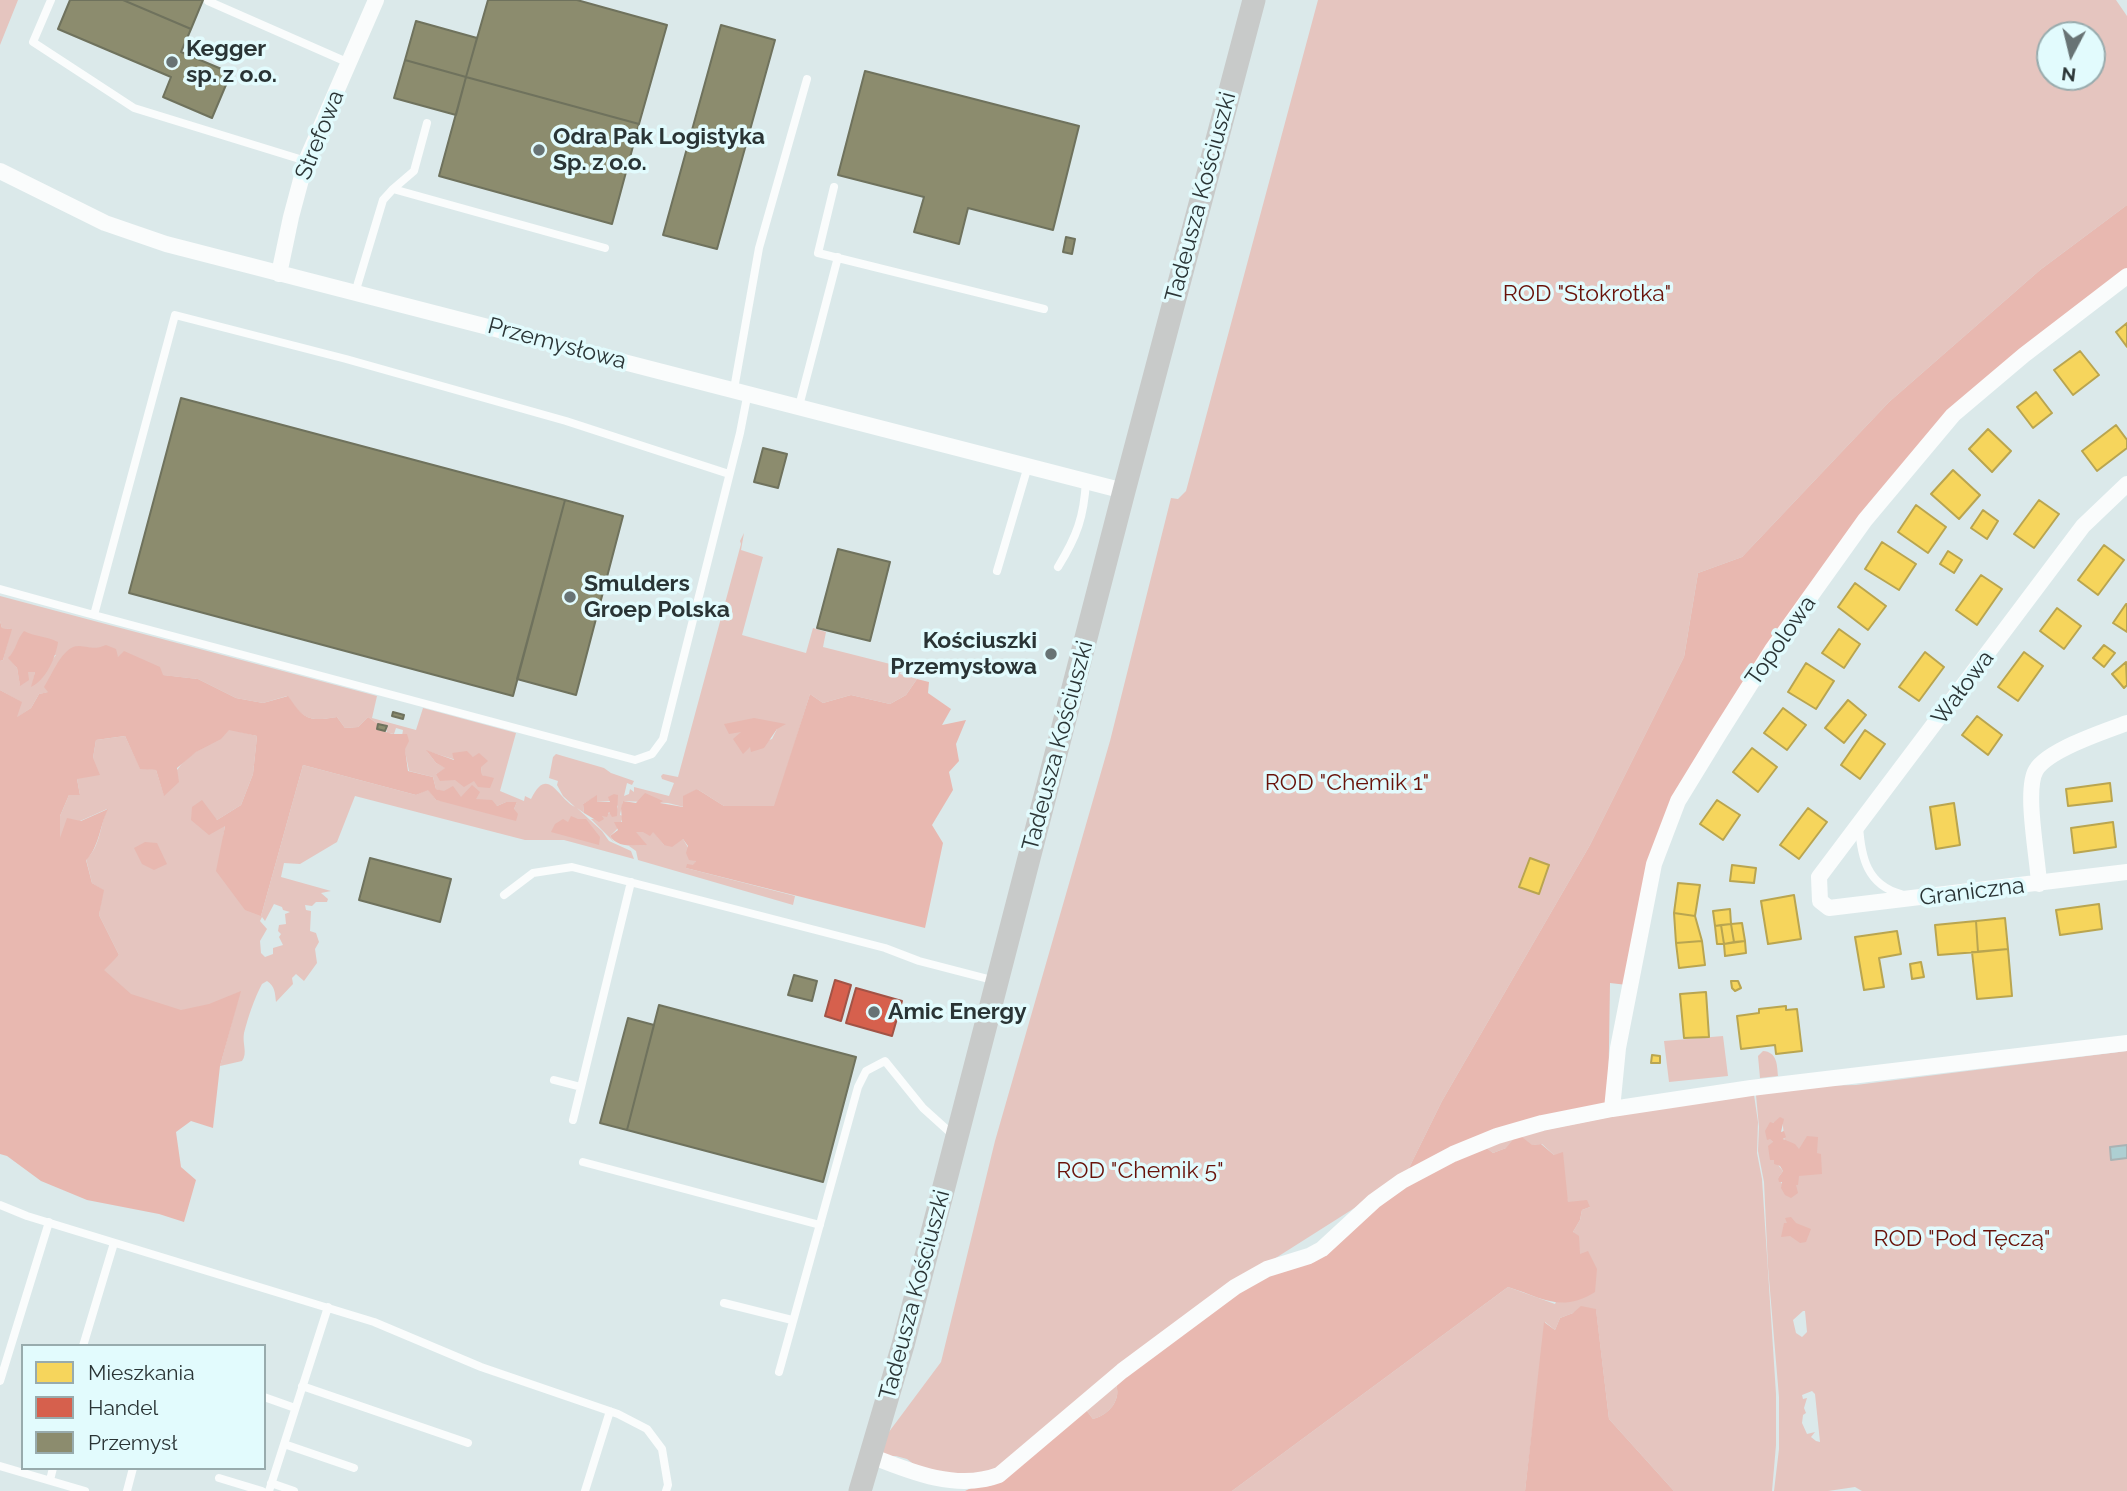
<!DOCTYPE html>
<meta charset="utf-8">
<style>
body{margin:0}
#map{position:relative;width:2127px;height:1491px;overflow:hidden;background:#dbe9ea;font-family:Raleway,sans-serif}
canvas{display:block}
.legend{position:absolute;left:21px;top:1344px;width:245px;height:126px;box-sizing:border-box;background:#e2fbfd;border:2px solid #98abad;margin:0;padding:9px 12px;list-style:none;font-size:21px;color:#2a3435}
.legend li{display:flex;align-items:center;gap:14px;height:35px}
.legend b{width:35px;border:2px solid #98abad}
.north{position:absolute;left:2036px;top:21px;width:70px;height:70px;box-sizing:border-box;background:#e2fbfd;border:2px solid #98abad;border-radius:50%;rotate:187deg;font-size:19px;font-weight:700;line-height:28px;text-align:center;color:#2a3435}
.north::after{content:'';display:block;margin:auto;width:24px;height:32px;background:#687374;clip-path:polygon(50% 0,100% 100%,50% 72%,0 100%)}
</style>
<div id="map">
<canvas width="2127" height="1491"></canvas>
<ul class="legend">
<li><b style="height:19px;background:#f6d55c"></b>Mieszkania</li>
<li><b style="height:19px;background:#d6604d"></b>Handel</li>
<li><b style="height:19px;background:#8c8c6e"></b>Przemysł</li>
</ul>
<div class="north">N</div>
</div>
<script>
const context = document.querySelector('canvas').getContext('2d');
context.lineJoin = 'round';
function paint(path, color) {
  context.fillStyle = color;
  context.fill(path, 'evenodd');
}
function strokePath(path, color, width, dash) {
  context.strokeStyle = color;
  context.lineWidth = width;
  context.lineCap = dash ? 'butt' : 'round';
  context.setLineDash(dash || []);
  context.stroke(path);
}
function label(font, color, halo, rows, align = 'center') {
  context.font = font + ' Raleway,sans-serif';
  context.lineWidth = 7;
  context.setLineDash([]);
  context.textBaseline = 'middle';
  context.strokeStyle = halo;
  context.fillStyle = color;
  for (const [text, x, y, turn = 0] of rows) {
    context.save();
    context.translate(x, y);
    context.rotate((+turn || 0) * Math.PI / 180);
    context.textAlign = isNaN(turn) ? turn : align;
    if (halo) context.strokeText(text, 0, 0);
    context.fillText(text, 0, 0);
    context.restore();
  }
}
paint(new Path2D(`
 M0 0H18L0 45Z
 M1318 0H2116L2127 16V205L2040 270 1889 402 1742 557 1698 573 1684 657 1590 845 1442 1101 1405 1176 1252 1273 999 1468 968 1477 920 1469 907 1459 896 1456H871L941 1362 995 1141 1110 741 1171 498 1178 499 1186 491ZM2050 35H2092V77H2050Z
 M744 533 741 550 763 557 742 635 806 653 813 628 826 632 823 647 902 667 900 674 917 679 906 695 890 704 851 695 823 703 810 694 775 806H724L697 789 684 807 668 803 623 801 620 815 623 816C621 825 617 830 610 836L614 842 591 819C599 820 607 812 616 812L618 806 611 801 597 802V796L583 804 584 813 577 808 602 831 609 841 631 851 634 859 564 840H525L355 796 337 842 300 864 284 863 281 877 331 891 321 893 328 899 327 902H316L312 906 305 905 306 910 311 911 310 931 316 933 319 942 315 949 317 963 304 981 296 974 292 978 293 984 276 1002C275 993 275 986 267 981L262 984C254 999 248 1017 244 1033 242 1044 248 1053 242 1061L220 1066 240 992 210 1005 0 1074 42 1022 119 955 99 915 103 890 92 883 86 859C100 848 100 826 107 809L80 821 60 842V816L69 795H80L77 779 93 758 96 740 125 736 140 768 156 770 164 795C172 777 179 762 197 751 209 743 219 741 229 729L257 736 253 774 241 805 217 820 192 807 225 825 223 838 261 916 303 765 416 795 428 789 436 800 514 809 517 802H506L497 806 475 799 461 798 436 789 433 777 409 771 402 736 403 730 396 728 394 734 387 733 386 726 378 724 368 717 358 727 345 728 337 717C308 722 304 719 287 696L263 703 236 698 198 679 162 675 118 657 77 646 49 692 39 694 31 708 16 718 21 702 0 690V661L3 660 11 629 2 628 0 621V596L377 696 372 718 416 730 423 708 516 733 500 791 524 801 525 796 531 799C548 764 558 799 575 807L563 796 557 785 558 781 549 778 553 757 556 754 604 768 611 773 634 781 632 785 627 783 624 796 629 794 630 789 634 792V787L669 796 674 783 662 779 661 776 663 774 678 777 741 544 740 541ZM15 651 56 655 32 686 35 672H28L20 685 17 668 9 658ZM777 729 772 739 750 746 743 731ZM427 751 456 760 452 753 473 757 481 767 482 775 493 779C473 781 456 780 436 774L446 768 436 763ZM274 904 282 907 283 910 290 912 285 914 286 924 279 925 278 931 281 934 279 937 283 945 273 948V954L265 957 261 953 260 941 267 929 260 921 262 917 265 921Z
 M653 831 664 845 683 839 696 861 694 865 686 868 795 896 793 905 638 860 636 851 629 846 646 845 635 832Z
 M1723 1036 1728 1076 1669 1082 1664 1041Z
 M1763 1051C1777 1052 1777 1064 1778 1076L1760 1078 1758 1056Z
 M2127 1051V1491H1862L1855 1487 1828 1491H1774L1779 1449V1397L1768 1267 1764 1182 1758 1151 1759 1127 1756 1095 1818 1086 1856 1085ZM1782 1118 1791 1197 1778 1178 1783 1171 1774 1160 1773 1142 1767 1135 1773 1123ZM1803 1311H1805L1807 1332 1802 1337 1796 1333 1793 1320ZM1812 1391 1815 1394 1820 1442 1816 1441 1811 1437 1815 1432 1807 1434 1802 1423 1803 1415 1806 1413 1804 1408 1807 1398 1803 1399 1802 1395Z
 M1754 1095 1758 1122 1757 1153 1762 1179 1776 1394V1445L1772 1491H1674L1609 1419 1596 1310 1573 1313 1560 1318 1555 1330 1545 1322 1525 1491H1232L1508 1287 1555 1304 1579 1255 1573 1232 1580 1220 1582 1210 1590 1207 1568 1202 1554 1155 1542 1144 1506 1148 1493 1153 1483 1145 1478 1153 1471 1152 1491 1141 1620 1115Z
 M1115 1382C1123 1399 1109 1415 1093 1419L1084 1407Z`), '#e5c5bf');
paint(new Path2D(`
 M2127 205V276L1953 415 1865 520 1668 826 1636 986 1610 983 1608 1108 1542 1123 1405 1176 1442 1101 1590 845 1684 657 1698 573 1742 557 1889 402 2040 270Z
 M0 621 2 628 12 629 3 660 0 661Z
 M24 631C36 637 46 636 58 642 56 657 46 680 31 687L35 672H28L29 680 20 686 17 668 8 658C17 649 16 640 24 631Z
 M106 645 116 649 118 657 124 651 160 667 163 675 198 679 236 698 263 703 288 696C304 719 308 722 337 717L345 728 358 727 368 717 378 724 377 729 392 734H407L409 741 405 749 408 771 433 777 436 789 444 791 453 786 461 797 472 785 480 792 476 799 492 800 497 806 506 802H517L514 809 518 814 516 821 436 800 428 790 416 795 303 765 261 916 245 910 216 871 225 826 209 835 191 820 192 807 202 800 217 820 241 805 253 774 257 736 229 730 221 739 196 752 177 768 179 782 164 796 156 770 140 769 125 736 96 740 93 758 100 775 77 779 80 795H69L60 816V838L67 818 81 821 108 809C100 825 99 848 86 860L92 883 104 890 99 915 119 955 104 970 131 994 181 1010 209 1004 241 991 220 1066 213 1128 191 1121 176 1132 181 1167 196 1180 184 1222 159 1214 87 1200 41 1181 7 1156 0 1154V690L22 702 17 717 31 708 39 694 48 692 44 687C52 675 63 645 79 646 91 647 94 650 106 645Z
 M917 679 929 682 928 693 951 709 942 725 966 720 956 744 959 761 949 772 953 790 932 825 943 843 925 928 686 868 687 864 693 865 696 861 689 860 686 853 688 846 683 839 672 847 664 845 653 832 650 836 643 832H636L647 845C634 846 618 848 610 836L618 830 614 822H622L621 808 623 801 636 803 645 793 663 801 660 803 683 807V796L697 789 724 806H774L810 694 823 703 851 695 890 704 906 695Z
 M754 718 786 724 777 729 764 748 751 752 750 747 743 754 733 739 741 732 729 734 724 724Z
 M426 750 454 760 452 753 467 751 473 757 479 753 488 761 481 767 482 775 494 778 490 788 478 787 474 781 464 787 455 780 440 781 436 774 445 768 436 763Z
 M614 794 618 795 617 816 612 817 609 812 607 817 602 816 604 819 599 822 584 813 583 804 597 795V802H610L608 797Z
 M571 816 578 819H586L600 837 599 845 551 832 555 824 563 819 568 822Z
 M145 842 157 843 167 864 154 870 142 864 134 848Z
 M1780 1117 1784 1119 1781 1132 1784 1131 1786 1137 1783 1139 1795 1144 1799 1149 1807 1136 1818 1137 1817 1153 1821 1154 1822 1174 1799 1176 1798 1185H1796L1798 1193 1791 1198 1785 1195 1781 1188 1782 1182H1779L1778 1178 1783 1171 1780 1166 1774 1164V1160H1770L1768 1146 1773 1142 1770 1139 1767 1140 1765 1131 1770 1122 1773 1123Z
 M1518 1134 1532 1145 1541 1144 1554 1155 1563 1152 1568 1202 1587 1200 1590 1207 1582 1210 1580 1220 1573 1232 1579 1236 1580 1254 1588 1251 1597 1269 1595 1292C1561 1313 1543 1298 1508 1287L1232 1491H965L971 1488 990 1486 1003 1480 1084 1407 1093 1419C1109 1415 1123 1399 1115 1382L1207 1312 1276 1271 1382 1200 1471 1152H1478L1483 1145 1493 1153 1506 1148Z
 M1791 1217 1796 1223 1811 1229 1806 1242 1800 1243 1790 1236 1781 1237 1784 1223H1787L1785 1218Z
 M1581 1306 1596 1309 1609 1419 1674 1491H1525L1544 1322 1555 1330 1560 1318 1573 1313Z`), '#e8b8b0');
const homes = new Path2D(`
 M2127 323V347L2116 332Z
 M2080 351 2099 375 2073 395 2054 370Z
 M2036 392 2052 413 2033 428 2017 407Z
 M2116 425 2127 440V448L2097 471 2082 451Z
 M1988 429 2011 451 1992 472 1969 449Z
 M1953 470 1980 495 1959 519 1931 494Z
 M2039 500 2059 514 2034 548 2014 534Z
 M1916 505 1946 527 1928 553 1898 532Z
 M1983 510 1998 521 1987 539 1971 528Z
 M1882 542 1916 564 1899 590 1865 569Z
 M2104 545 2124 560 2098 595 2078 580Z
 M1948 551 1962 560 1954 573 1940 564Z
 M1981 575 2002 589 1977 625 1956 610Z
 M1855 583 1886 606 1868 630 1838 607Z
 M2126 604H2127V632L2113 623Z
 M2057 608 2081 626 2064 649 2040 631Z
 M1839 629 1860 644 1844 668 1822 653Z
 M2104 645 2115 653 2104 667 2093 658Z
 M1925 652 1944 667 1919 701 1899 687Z
 M2024 652 2043 666 2018 701 1998 687Z
 M2126 662 2127 685 2124 688 2112 674Z
 M1806 663 1834 681 1816 709 1788 692Z
 M1848 700 1866 715 1844 743 1825 728Z
 M1783 708 1806 725 1787 750 1764 733Z
 M1977 716 2002 735 1988 755 1962 735Z
 M1865 730 1885 744 1860 779 1841 765Z
 M1752 748 1777 767 1758 792 1733 772Z
 M2110 783 2112 801 2068 806 2066 789Z
 M1717 800 1740 815 1723 840 1700 824Z
 M1954 803 1960 845 1936 849 1930 807Z
 M1808 808 1827 822 1799 859 1780 845Z
 M2113 822 2116 847 2074 853 2071 828Z
 M1530 858 1549 865 1539 894 1519 887Z
 M1732 865 1756 868 1754 883 1730 881Z
 M1678 883 1700 885 1695 916 1674 913Z
 M1794 895 1801 939 1768 944 1761 901Z
 M2099 904 2102 929 2060 935 2056 910Z
 M1730 909 1731 924 1715 926 1713 911Z
 M1674 913 1695 916 1702 941 1676 943Z
 M2005 918 2008 949 1978 952 1976 921Z
 M1976 921 1978 952 1938 955 1935 925Z
 M1742 923 1745 941 1734 942 1731 924Z
 M1731 924 1734 942 1724 944 1721 925Z
 M1721 925 1724 944H1717L1715 926Z
 M1897 931 1901 954 1879 958 1884 987 1864 990 1855 937Z
 M1702 941 1705 965 1679 968 1676 943Z
 M1745 941 1746 953 1725 956 1724 944Z
 M2008 949 2012 996 1977 999 1972 952Z
 M1921 962 1924 977 1912 979 1910 964Z
 M1731 981H1738L1741 988 1735 991 1732 988Z
 M1706 992 1709 1037 1684 1038 1680 994Z
 M1786 1006V1010L1797 1009 1802 1051 1776 1054 1775 1045 1741 1049 1737 1016 1759 1013V1009Z
 M1652 1055 1660 1056V1063H1651Z`);
paint(homes, '#f6d55c');
strokePath(homes, '#b9a550', 2);
const shops = new Path2D(`
 M835 980 851 985 841 1021 825 1016Z
 M856 988 902 1001 892 1036 846 1023Z`);
paint(shops, '#d6604d');
strokePath(shops, '#a25346', 2);
const industry = new Path2D(`
 M70 0H123L191 29 181 52 231 73 212 118 163 97 171 77 58 29Z
 M123 0H203L191 29Z
 M488 0H577L667 25 639 124 466 77Z
 M416 21 477 38 466 77 405 60Z
 M721 25 775 40 717 249 663 235Z
 M405 60 466 77 456 115 394 98Z
 M865 71 1079 126 1053 230 968 208 959 244 914 232 924 197 838 175Z
 M466 77 639 124 612 224 439 176Z
 M1066 237 1075 239 1072 254 1063 252Z
 M181 398 565 500 513 696 129 593Z
 M763 448 787 454 778 488 754 482Z
 M565 500 623 516 576 695 517 679Z
 M838 549 890 562 870 641 817 628Z
 M393 712 404 715 403 719 392 716Z
 M378 724 387 726 385 731 377 729Z
 M370 858 451 879 440 922 359 900Z
 M794 975 817 981 812 1001 788 995Z
 M659 1005 856 1057 823 1182 627 1130Z
 M628 1018 654 1025 627 1130 600 1123Z`);
paint(industry, '#8c8c6e');
strokePath(industry, '#6f725d', 2);
const building = new Path2D(`
 M2127 1145V1158L2111 1160 2110 1147Z`);
paint(building, '#adcfd2');
strokePath(building, '#a9b3b4', 2);
strokePath(new Path2D(`
 M51 0 33 42 134 108 306 161
 M208 1 349 63
 M834 187 818 253 1044 309
 M393 189 414 171 427 123
 M355 293 383 200 393 189 605 248
 M734 389 759 248 807 79
 M799 406 838 257
 M729 474 566 421 346 359 175 315 94 615 635 760 652 754 663 739 740 433 748 392
 M1058 567C1077 536 1084 517 1086 481
 M997 571 1028 466
 M0 589 94 615
 M1859 826C1861 857 1867 885 1901 894
 M504 895 533 873 572 867 885 948 919 961 996 981
 M554 1080 581 1087
 M573 1120 631 882
 M583 1162 820 1225
 M0 1205 27 1216 374 1322 481 1367 618 1414 647 1429 662 1449 668 1485 666 1491
 M724 1303 792 1320
 M83 1346 114 1243
 M779 1372 858 1087 866 1071 885 1061 923 1108 954 1136
 M0 1381 49 1222
 M302 1386 468 1443
 M264 1397 295 1408
 M284 1444 354 1468
 M0 1466 85 1491
 M219 1478 262 1491
 M50 1480 53 1468
 M271 1483 294 1491
 M127 1491 133 1468
 M269 1491 328 1307
 M585 1491 610 1411`), '#fafcfc', 8);
strokePath(new Path2D(`
 M0 171 105 223 166 244 1124 491
 M279 274 291 217 306 161 376 0
 M2127 484 2083 526 1819 877 1820 901 1829 908 2127 872
 M2039 884C2038 858 2024 790 2036 770 2048 750 2105 731 2127 723
 M1612 1109 1618 1048 1654 864 1678 801 1719 734 1772 650 1865 520 1953 415 2024 355 2127 276
 M871 1456C911 1472 957 1491 999 1475L1122 1371 1235 1287 1267 1269 1309 1256 1322 1249 1374 1201 1402 1181 1453 1154 1497 1136 1542 1123 1612 1109 1751 1088 2127 1043`), '#fafcfc', 16);
strokePath(new Path2D(`
 M860 1491 903 1345 1124 491 1254 0`), '#c8cac9', 23);
for (const [x, y, r, color] of [
 [172,62,7,"#687374"],
 [539,150,7,"#687374"],
 [570,597,7,"#687374"],
 [1051,654,7,"#687374"],
 [874,1012,7,"#687374"]
]) {
  const dot = new Path2D();
  dot.arc(x, y, r, 0, 2 * Math.PI);
  context.fillStyle = color;
  context.fill(dot);
  strokePath(dot, '#e2fbfd', 2.5);
}
label('bold 23px', '#2a3435', '#e2fbfd', [
 ["Kegger",186,49],
 ["sp. z o.o.",186,75],
 ["Odra Pak Logistyka",553,137],
 ["Sp. z o.o.",553,163],
 ["Smulders",584,584],
 ["Groep Polska",584,610],
 ["Kościuszki",1037,641,"right"],
 ["Przemysłowa",1037,667,"right"],
 ["Amic Energy",888,1012]
], 'left');
label('23px', '#2a3435', '#e2fbfd', [
 ["Strefowa",320,135,-68],
 ["Tadeusza Kościuszki",1201,197,-75],
 ["Przemysłowa",557,344,15],
 ["Topolowa",1781,641,-55],
 ["Wałowa",1963,688,-53],
 ["Tadeusza Kościuszki",1058,746,-75],
 ["Graniczna",1972,892,-7],
 ["Tadeusza Kościuszki",915,1295,-75]
]);
label('23px', '#691209', '#e2fbfd', [
 ["ROD \"Stokrotka\"",1587,294],
 ["ROD \"Chemik 1\"",1347,783],
 ["ROD \"Chemik 5\"",1140,1171],
 ["ROD \"Pod Tęczą\"",1962,1239]
]);
</script>
